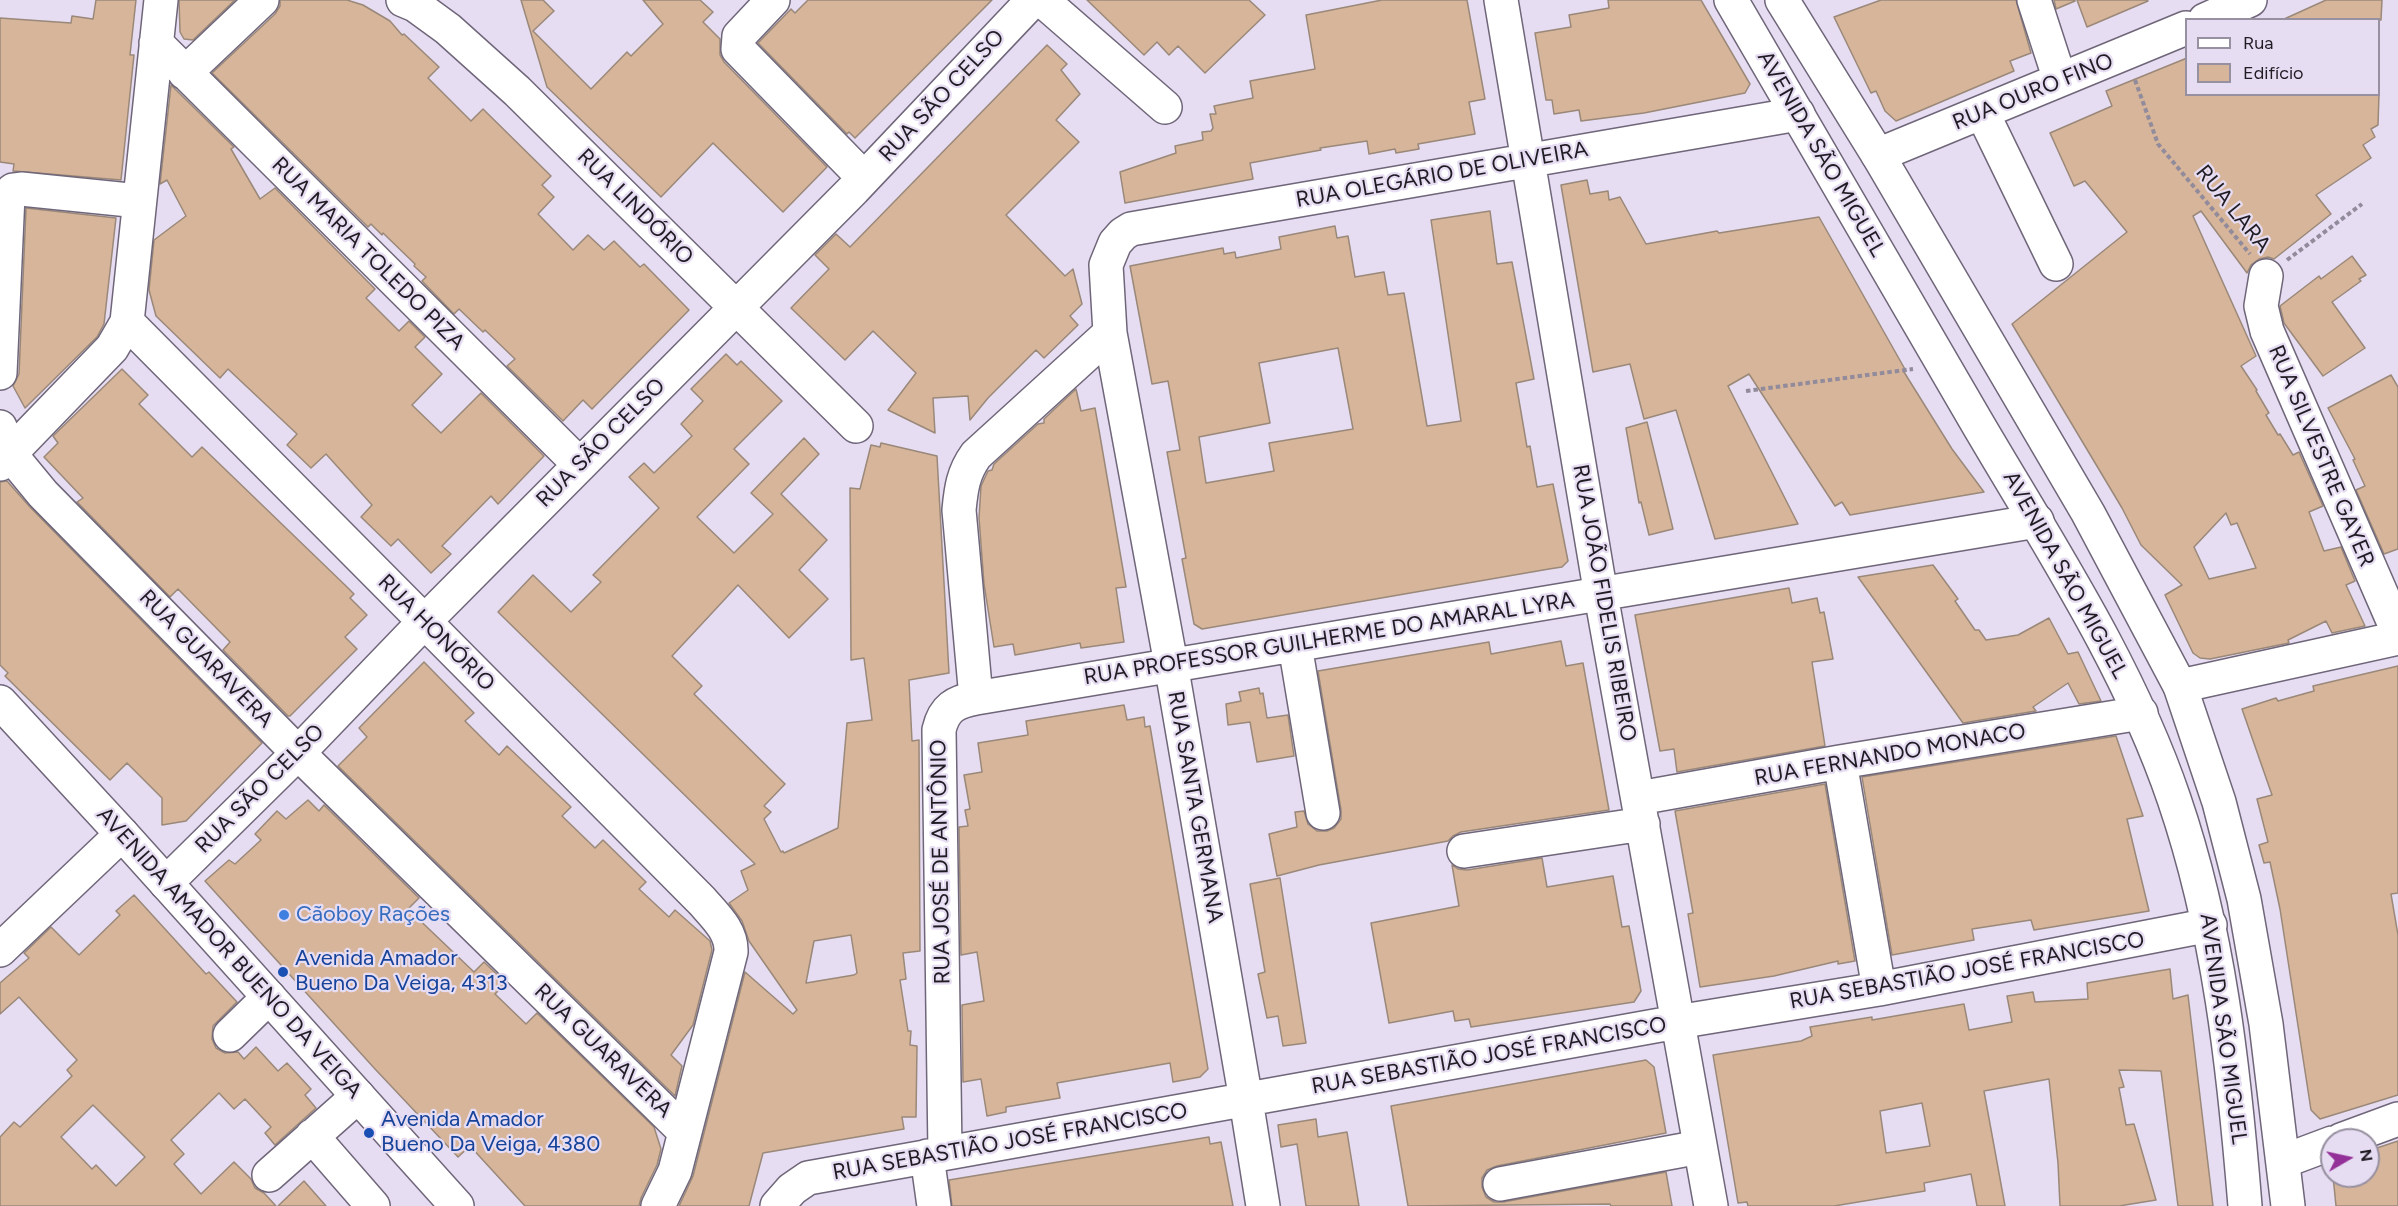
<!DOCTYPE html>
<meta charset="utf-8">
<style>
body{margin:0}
#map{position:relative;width:2398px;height:1206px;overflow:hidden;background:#e7ddf3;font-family:Figtree,sans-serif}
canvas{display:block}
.legend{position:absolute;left:2185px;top:18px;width:195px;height:78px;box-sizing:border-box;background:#e7ddf3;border:2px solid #9790a0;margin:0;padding:8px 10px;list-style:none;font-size:18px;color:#201c24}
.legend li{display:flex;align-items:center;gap:12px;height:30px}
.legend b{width:30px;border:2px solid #9790a0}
.north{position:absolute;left:2320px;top:1128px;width:60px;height:60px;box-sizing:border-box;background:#e7ddf3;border:2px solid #9790a0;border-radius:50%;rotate:81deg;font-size:16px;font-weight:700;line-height:24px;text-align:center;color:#201c24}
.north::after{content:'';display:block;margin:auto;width:21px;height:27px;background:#943198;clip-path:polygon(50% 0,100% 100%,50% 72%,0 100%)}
</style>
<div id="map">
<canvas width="2398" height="1206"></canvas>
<ul class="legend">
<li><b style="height:8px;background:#fff"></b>Rua</li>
<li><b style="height:16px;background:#d6b59a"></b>Edifício</li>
</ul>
<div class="north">N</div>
</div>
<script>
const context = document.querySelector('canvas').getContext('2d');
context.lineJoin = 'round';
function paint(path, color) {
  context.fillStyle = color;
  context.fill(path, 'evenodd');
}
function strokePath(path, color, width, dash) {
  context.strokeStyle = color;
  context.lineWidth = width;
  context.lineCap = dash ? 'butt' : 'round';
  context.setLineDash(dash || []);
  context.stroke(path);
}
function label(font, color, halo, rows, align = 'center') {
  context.font = font + ' Figtree,sans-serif';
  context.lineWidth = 4.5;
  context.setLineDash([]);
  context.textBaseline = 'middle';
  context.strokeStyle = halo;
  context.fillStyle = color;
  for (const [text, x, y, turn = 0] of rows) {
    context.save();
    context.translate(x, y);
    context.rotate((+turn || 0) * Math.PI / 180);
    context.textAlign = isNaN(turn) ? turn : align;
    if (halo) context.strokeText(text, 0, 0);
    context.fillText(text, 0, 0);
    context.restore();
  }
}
const building = new Path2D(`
 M96 0H136L130 55H134L121 180 13 171 14 164 0 162V18L71 23 72 16 93 19Z
 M179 0H235L193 40 184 39 180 32Z
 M280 0H347L363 5 390 21 402 35 404 34 439 67 428 78 471 121 483 109 551 176 542 185 554 197 538 214 573 250 588 235 604 250 614 241 640 267 644 264 689 310 592 409 583 400 563 421 507 366 515 359 485 330 483 332 459 309 454 314 422 281 426 277 414 266 415 264 383 233 382 235 371 224 368 227 212 73 275 14 280 6Z
 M521 0H543L554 11 533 31 591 89 627 52 631 56 663 24 643 0H700L713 12 703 22 720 39V55L724 62 827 167 783 212 713 143 661 197 547 87Z
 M808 0H992L855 138 849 132 847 134 758 43 791 9 795 13Z
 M1087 0H1249L1265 15 1205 73 1178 46 1169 55 1157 42 1144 55Z
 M1382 0H1467L1485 99 1469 102 1475 134 1418 144 1419 149 1396 153 1395 149 1369 154 1367 141 1320 148 1321 150 1250 163 1253 179 1125 203 1120 172 1176 153 1175 146 1203 140 1202 132 1211 131 1213 128 1210 114H1216L1214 106 1253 98 1250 81 1315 69 1306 15Z
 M1608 0H1701L1750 84 1745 93 1644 113 1581 121 1579 110 1554 114 1552 100H1546L1535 33 1571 27 1569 15 1609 8Z
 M1881 0H2016L2031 53 2010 61 2014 71 1896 121 1885 111 1876 91 1871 93 1834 17Z
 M2054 0H2075V1L2056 9Z
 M2077 0H2147L2148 1 2087 27Z
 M2326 0H2382L2381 20H2282Z
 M1047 45 1067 64 1061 70 1080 94 1056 120 1079 142 1006 215 1065 276 1073 269 1082 304 1070 316 1078 325 1044 358 1036 350 988 398 970 420 968 396 933 398 935 433 888 410 916 373 873 331 845 360 791 308 829 269 815 255 836 234 850 247Z
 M2187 58V94H2379L2378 125 2371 129 2375 137 2363 145 2371 158 2316 195 2331 214 2274 259 2268 257 2259 259 2251 265 2247 273 2201 211 2193 216 2256 356 2241 366 2257 390 2256 391 2269 413 2266 415 2278 435 2280 434 2293 455 2299 452 2323 506 2309 512 2324 551 2341 547 2355 581 2346 585 2365 626 2332 633 2326 621 2288 640 2289 643 2210 659 2200 658 2193 653 2165 595 2182 585 2141 545 2122 508 2012 324 2127 232 2085 181 2074 186 2050 133 2112 106 2106 91ZM2226 513 2231 525 2237 523 2256 568 2209 579 2194 547Z
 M171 85 234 147 231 149 260 199 275 188 375 289 366 298 399 331 409 321 425 337 415 347 442 374 412 405 441 433 481 393 544 456 498 504 491 496 442 546 451 554 431 573 398 539 391 546 361 517 372 505 326 454 311 468 287 445 297 434 228 369 220 378 156 316 149 290 154 240 186 216 167 180 160 184Z
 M1587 180 1590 194 1608 191 1609 200 1620 197 1646 244 1717 231 1719 233 1819 217 1906 371 1904 372 1952 449 1984 492 1850 515 1842 502 1835 506 1749 374 1728 386 1798 524 1715 539 1676 410 1644 419 1630 364 1593 372 1561 185Z
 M26 208 116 218 104 324 97 337 25 408 13 386 19 374Z
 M1490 211 1497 264 1512 262 1534 379 1516 383 1527 447 1530 446 1537 487 1553 484 1568 561 1562 567 1549 569 1202 629 1194 624 1182 559 1186 558 1167 452 1180 450 1168 381 1152 384 1130 266 1223 248 1224 254 1235 252 1236 258 1281 249 1279 237 1335 226 1337 238 1348 236 1355 277 1384 272 1388 295 1404 293 1427 426 1461 421 1431 220ZM1338 348 1353 429 1269 443 1274 471 1206 483 1199 437 1270 423 1259 363Z
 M2352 256 2366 275 2359 279 2361 281 2332 302 2365 348 2323 376 2284 323 2280 306 2319 276 2321 279Z
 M726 354 737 365 741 361 782 401 734 449 749 464 697 517 734 553 773 514 751 493 804 438 819 454 781 494 827 540 799 570 828 599 789 638 738 585 672 656 702 686 694 694 785 784 764 806 771 812 764 819 781 852 783 851 784 853 838 828 847 723 872 720 864 658 851 660 850 488 860 489 871 445 880 447 881 443 937 456 949 673 909 680 912 741 919 740 920 951 903 953 906 979 900 980 908 1031H911L910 1045 917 1046 916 1117H902L904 1129 763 1153 749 1206H679L693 1176 745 972 793 1014 797 1010 749 941 742 921 729 903 748 890 741 871 755 864 498 612 533 575 571 612 601 582 593 575 659 508 629 477 644 463 654 473 692 436 681 424 703 401 691 389ZM851 935 857 973 854 975 806 983 814 941Z
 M122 369 148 395 139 404 192 457 202 447 346 586 354 594 350 598 367 615 345 637 357 649 290 716H288L223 650 230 642 178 589 170 597 77 502 83 498 44 457 58 443 53 436Z
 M2391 375 2398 387V549L2384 554 2356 490 2365 486 2353 460 2355 459 2328 408Z
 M1076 389 1081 411 1095 408 1099 430 1126 587 1116 588 1124 642 1081 648 1080 643 1015 655 1013 644 994 647 984 584 979 518 981 486 988 471 992 470 994 464 1038 424 1044 423V419Z
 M1647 422 1673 529 1649 535 1641 502 1639 503 1626 428Z
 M7 481 30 507 262 743 186 821 162 825V798L127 763 110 780 5 676 8 673 0 665V482Z
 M1933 565 1958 599 1955 601 1975 630H1979L1986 640 2018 635 2049 618 2068 654 2078 652 2101 701 2079 704 2068 683 2033 707 2036 711 1963 723 1858 577Z
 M1789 588 1792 603 1817 598 1820 613 1824 612 1833 659 1812 662 1825 746 1677 772 1674 749 1660 751 1635 615Z
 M1561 641 1566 666 1583 663 1609 810 1461 832 1453 836 1448 841 1319 865 1277 876 1269 834 1297 827 1295 812 1304 811 1308 824 1317 831H1327L1334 828 1341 819V810L1318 671 1489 642 1491 654Z
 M424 662 474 713 465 721 499 755 507 746 571 807 562 816 595 848 603 840 646 882 639 889 669 917 675 910 710 941 712 950 693 1025 671 1055 682 1066 675 1096 338 766 367 737 359 728Z
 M2398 666V893L2391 894 2398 935V1095L2320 1119 2311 1110 2280 909 2270 862 2264 863 2259 845 2268 842 2257 799 2272 795 2242 709 2276 698 2278 701 2314 691 2313 686Z
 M1259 688 1260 694 1263 693 1267 718 1288 715 1294 756 1257 762 1250 722 1228 725 1226 704 1241 701 1239 692Z
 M1124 705 1127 720 1144 717 1145 727 1150 726 1208 1069 1200 1077 1173 1082 1170 1063 1057 1083 1060 1098 1006 1107V1112L987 1116 981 1079 963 1082 962 1005 984 1001 977 952 961 955 959 827 968 826 965 810 970 809 964 775 982 772 978 743 1028 735 1026 721Z
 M2116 736 2143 816 2127 819 2149 911 2034 930 2031 920 1972 929 1974 940 1892 955 1862 777Z
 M1825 784 1855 961 1838 964V961L1774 976 1700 987 1688 914 1693 913 1675 811Z
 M308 800 319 811 324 805 419 898 408 909 474 972 484 962 506 983 495 994 526 1024 537 1013 654 1127 661 1149 657 1165 641 1198 639 1206H525L470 1146 458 1157 375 1069 205 881 229 860 235 864 261 840 255 834 277 811 286 819Z
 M1542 858 1547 887 1613 876 1622 927 1629 926 1641 991 1634 1002 1471 1027 1469 1019 1455 1021 1453 1011 1389 1023 1371 923 1459 906 1452 865 1458 869 1467 870Z
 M1280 878 1306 1043 1283 1046 1278 1016 1267 1018 1258 974 1265 972 1250 884Z
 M134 895 206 974 209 972 237 1002 213 1026 212 1039 216 1048 225 1053 238 1052 244 1059 256 1047 278 1071 287 1063 311 1089 305 1095 316 1108 275 1145 265 1133 271 1127 245 1099 234 1109 219 1093 171 1140 184 1154 174 1164 201 1194 234 1162 251 1179 255 1188 264 1193 276 1206H0V1137L14 1122 20 1127 72 1076 67 1070 77 1060 19 997 0 1014V983L29 958 24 953 51 927 79 955 120 915 116 911ZM93 1105 145 1157 116 1186 96 1165 92 1169 61 1137Z
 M2170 969 2173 999 2188 995 2213 1206H2178L2161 1071 2119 1070 2124 1087 2119 1088 2126 1125 2134 1124 2156 1200 2119 1206H2060L2058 1163 2049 1079 1984 1091 2005 1206H1977L1971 1174 1924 1183 1925 1191 1834 1206H1748L1747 1202 1738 1203 1713 1055 1801 1041 1812 1036 1810 1027 1872 1017V1020L1964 1004 1969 1030 2012 1022 2007 996 2033 992 2035 1002 2088 999 2087 983ZM1922 1103 1930 1146 1886 1153 1880 1111Z
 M1646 1060 1654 1067 1666 1133 1497 1166 1487 1170 1482 1178V1187L1486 1197 1494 1202H1503L1666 1172 1672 1206H1611L1610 1204 1408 1206 1391 1106Z
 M1316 1119 1318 1137 1347 1132 1359 1206H1306L1297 1144 1281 1147 1278 1125Z
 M1209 1137 1210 1144 1221 1142 1233 1206H952L949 1180Z
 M2398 1141V1206H2336L2333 1176H2368V1151Z
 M304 1181 326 1206H278Z`);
paint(building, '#d6b59a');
strokePath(building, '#9a8879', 1.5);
const minor = new Path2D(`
 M403 0 415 5 448 29 517 91 856 426
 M773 0 739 36 738 49 864 178
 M1042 0 1165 107
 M1501 0 1601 595 1711 1206
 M2034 0 2060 80
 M2205 20 2250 0
 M156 43 580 465
 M185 73 262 0
 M1982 112 2056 264
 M1878 155 2186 28
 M2266 276 2261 306 2267 331 2398 632
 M127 322 702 901C715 916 732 931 731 952L675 1171 658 1206
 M0 373 8 195 13 190 21 189 139 201
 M0 427 10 454 43 494 298 753 685 1132
 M0 464 112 348 127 322 161 0
 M1295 645 1323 813
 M2180 686 2398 638
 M976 698 2037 521
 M1840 762 1879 989
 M1639 798 1840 762 2141 713
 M1464 851 1643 824
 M166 883 298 753 425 621 854 189 1033 0
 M0 950 122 834
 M230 1035 269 997
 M312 1136 373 1206
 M2341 1140 2398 1119
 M945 1153 939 730C944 708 955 702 976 698L959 510C961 489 963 473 976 455L1110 333
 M927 1156 934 1206
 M2284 1161 2332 1143
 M269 1175 358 1096
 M1500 1184 1700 1147
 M777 1206 792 1189 808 1178 1677 1022 1879 989 2210 925
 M1263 1206 1246 1100 1171 664 1110 333 1106 265 1115 243 1123 234 1131 229 1798 114`);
const major = new Path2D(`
 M1731 0C1813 140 1894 281 1976 421 2048 544 2128 664 2174 799 2219 930 2234 1069 2245 1206
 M1782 0 1878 155 2088 513 2180 686 2219 802 2244 899 2266 1024 2288 1206
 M0 702 122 834 457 1206`);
strokePath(minor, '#6f6679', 36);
strokePath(major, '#6f6679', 36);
strokePath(new Path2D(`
 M2135 80 2158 144 2250 254
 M2287 260 2362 204
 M1746 391 1913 369`), '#928b9b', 4, [4.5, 3]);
strokePath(minor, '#fff', 33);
strokePath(major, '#fff', 33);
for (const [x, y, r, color] of [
 [284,915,6,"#3f7fe0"],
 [283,972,6,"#1a4fb4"],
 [369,1133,6,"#1a4fb4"]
]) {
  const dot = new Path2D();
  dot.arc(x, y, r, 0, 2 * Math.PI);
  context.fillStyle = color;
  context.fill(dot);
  strokePath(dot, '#e7ddf3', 2);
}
label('22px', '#201c24', '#e7ddf3', [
 ["RUA OURO FINO",2033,92,-22],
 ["RUA SÃO CELSO",942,96,-47],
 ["AVENIDA SÃO MIGUEL",1821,154,60],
 ["RUA OLEGÁRIO DE OLIVEIRA",1442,175,-10],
 ["RUA LINDÓRIO",635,207,45],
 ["RUA LARA",2233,209,51],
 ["RUA MARIA TOLEDO PIZA",368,254,45],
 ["RUA SÃO CELSO",601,443,-45],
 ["RUA SILVESTRE GAYER",2321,456,67],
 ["AVENIDA SÃO MIGUEL",2065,575,61],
 ["RUA JOÃO FIDELIS RIBEIRO",1604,603,80],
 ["RUA HONÓRIO",436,633,45],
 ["RUA PROFESSOR GUILHERME DO AMARAL LYRA",1329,639,-9],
 ["RUA GUARAVERA",206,659,46],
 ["RUA FERNANDO MONACO",1890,755,-10],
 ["RUA SÃO CELSO",260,789,-45],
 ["RUA SANTA GERMANA",1195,807,80],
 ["RUA JOSÉ DE ANTÔNIO",941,862,-91],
 ["AVENIDA AMADOR BUENO DA VEIGA",229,953,48],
 ["RUA SEBASTIÃO JOSÉ FRANCISCO",1967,971,-10],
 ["AVENIDA SÃO MIGUEL",2223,1029,82],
 ["RUA GUARAVERA",603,1051,44],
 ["RUA SEBASTIÃO JOSÉ FRANCISCO",1489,1056,-10],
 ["RUA SEBASTIÃO JOSÉ FRANCISCO",1010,1142,-10]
]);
label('22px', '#366cbe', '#e7ddf3', [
 ["Cãoboy Rações",296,915]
], 'left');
label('22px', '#164399', '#e7ddf3', [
 ["Avenida Amador",295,959],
 ["Bueno Da Veiga, 4313",295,984],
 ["Avenida Amador",381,1120],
 ["Bueno Da Veiga, 4380",381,1145]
], 'left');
</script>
